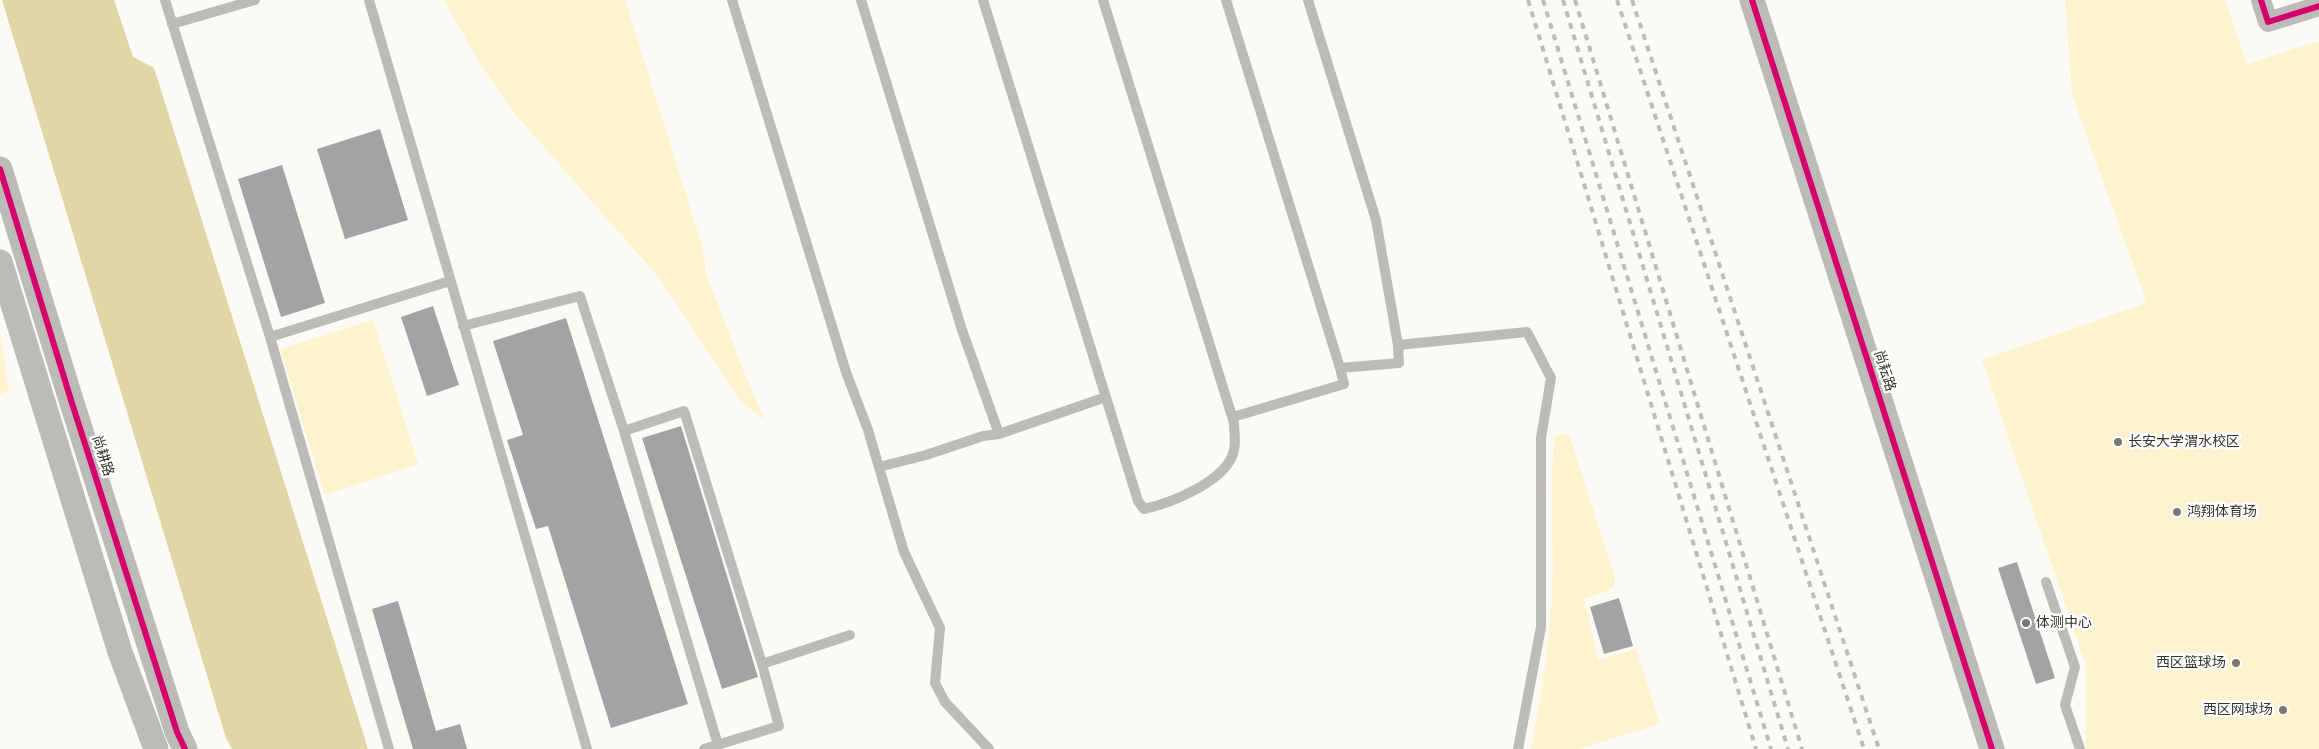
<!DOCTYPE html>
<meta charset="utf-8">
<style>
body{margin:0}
canvas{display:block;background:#fcfaf4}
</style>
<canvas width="2319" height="749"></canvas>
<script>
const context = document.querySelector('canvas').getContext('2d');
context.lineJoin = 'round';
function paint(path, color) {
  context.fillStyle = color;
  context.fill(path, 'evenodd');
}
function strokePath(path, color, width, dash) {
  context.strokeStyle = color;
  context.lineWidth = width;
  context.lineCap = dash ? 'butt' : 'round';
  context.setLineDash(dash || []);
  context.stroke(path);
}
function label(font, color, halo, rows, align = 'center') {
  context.font = font + ' Roboto,"Noto Sans SC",sans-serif';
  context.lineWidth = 5;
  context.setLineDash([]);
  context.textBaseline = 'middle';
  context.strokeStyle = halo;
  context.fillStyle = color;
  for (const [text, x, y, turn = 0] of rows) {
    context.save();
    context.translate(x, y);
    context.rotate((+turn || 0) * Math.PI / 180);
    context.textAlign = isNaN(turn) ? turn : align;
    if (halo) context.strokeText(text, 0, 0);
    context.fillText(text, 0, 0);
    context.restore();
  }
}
paint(new Path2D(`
 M444 0H625L703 249 706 273 743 370 765 420 742 403 660 279 516 115 480 64Z
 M2065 0H2225L2247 64 2319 41V749H2086V665L1982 360 2147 303 2072 95Z
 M373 320 418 464 325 495 280 349Z
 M0 333 9 391 0 394Z
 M1569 434 1615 578 1614 586 1607 591 1584 599 1598 660 1636 649 1660 724 1578 749H1531C1541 699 1549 647 1552 595 1555 542 1548 488 1555 436Z`), '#fdf2ce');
paint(new Path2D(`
 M2 0H114L133 57 154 68 368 749H232L226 738Z`), '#e2d5a6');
paint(new Path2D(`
 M380 129 408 220 345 239 317 149Z
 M282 165 325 303 281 317 238 179Z
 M433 306 459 385 427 396 401 317Z
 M566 318 688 704 611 728 548 526 536 529 507 440 523 435 493 341Z
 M681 426 758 677 722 689 642 438Z
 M2017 562 2055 678 2036 684 1998 568Z
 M1619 598 1633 646 1604 654 1590 607Z
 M398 601 436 731 460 724 467 749H413L372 609Z`), '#a2a3a5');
strokePath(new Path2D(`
 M165 0 270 337 389 749
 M369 0 587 749
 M732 0 846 372 868 430 904 552 940 628 935 683 945 702 989 749
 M861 0 962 330 999 434 1106 397
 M983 0 1138 501 1144 509C1171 503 1228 481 1234 450 1236 442 1234 431 1234 423L1103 0
 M1226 0 1340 368 1399 363 1398 345 1376 220 1308 0
 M172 24 255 0
 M463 326 580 296 624 431 718 745
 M270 337 450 281
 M1398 345 1527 332 1551 378 1541 438V627L1518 749
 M1233 417 1344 384 1340 368
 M624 431 684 411 762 664
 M879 467 926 455 983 436 999 434
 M2046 582 2075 667 2065 705 2080 749
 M704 749 779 726 762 664 850 635`), '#bcbbb7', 10);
strokePath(new Path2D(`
 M2261 0 2268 22 2319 6`), '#bcbbb7', 20);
strokePath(new Path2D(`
 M1752 0 1992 749
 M0 169 71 400 177 732 185 749
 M0 262 120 652 156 749`), '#bcbbb7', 25);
strokePath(new Path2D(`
 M1528 0 1756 749
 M1543 0 1771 749
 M1563 0 1788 749
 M1575 0 1802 749
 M1617 0 1864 749
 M1632 0 1879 749`), '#bdbcb8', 4, [6, 6]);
strokePath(new Path2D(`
 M1752 0 1992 749
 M2261 0 2268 22 2319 6
 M0 169 71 400 177 732 185 749`), '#d6006c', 6);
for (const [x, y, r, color] of [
 [2118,442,5,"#7b796f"],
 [2177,512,5,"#7b796f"],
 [2026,623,5,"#7b796f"],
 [2236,663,5,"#7b796f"],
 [2283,710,5,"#7b796f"]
]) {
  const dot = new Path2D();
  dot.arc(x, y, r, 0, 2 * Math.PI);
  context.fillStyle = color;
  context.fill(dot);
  strokePath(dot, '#fff', 2);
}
label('14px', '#363328', '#fff', [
 ["尚耘路",1884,371,72],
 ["尚耕路",102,456,72]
]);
label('14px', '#363328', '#fff', [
 ["长安大学渭水校区",2128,442],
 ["鸿翔体育场",2187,512],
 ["体测中心",2036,623],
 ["西区篮球场",2226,663,"right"],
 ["西区网球场",2273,710,"right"]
], 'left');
</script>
